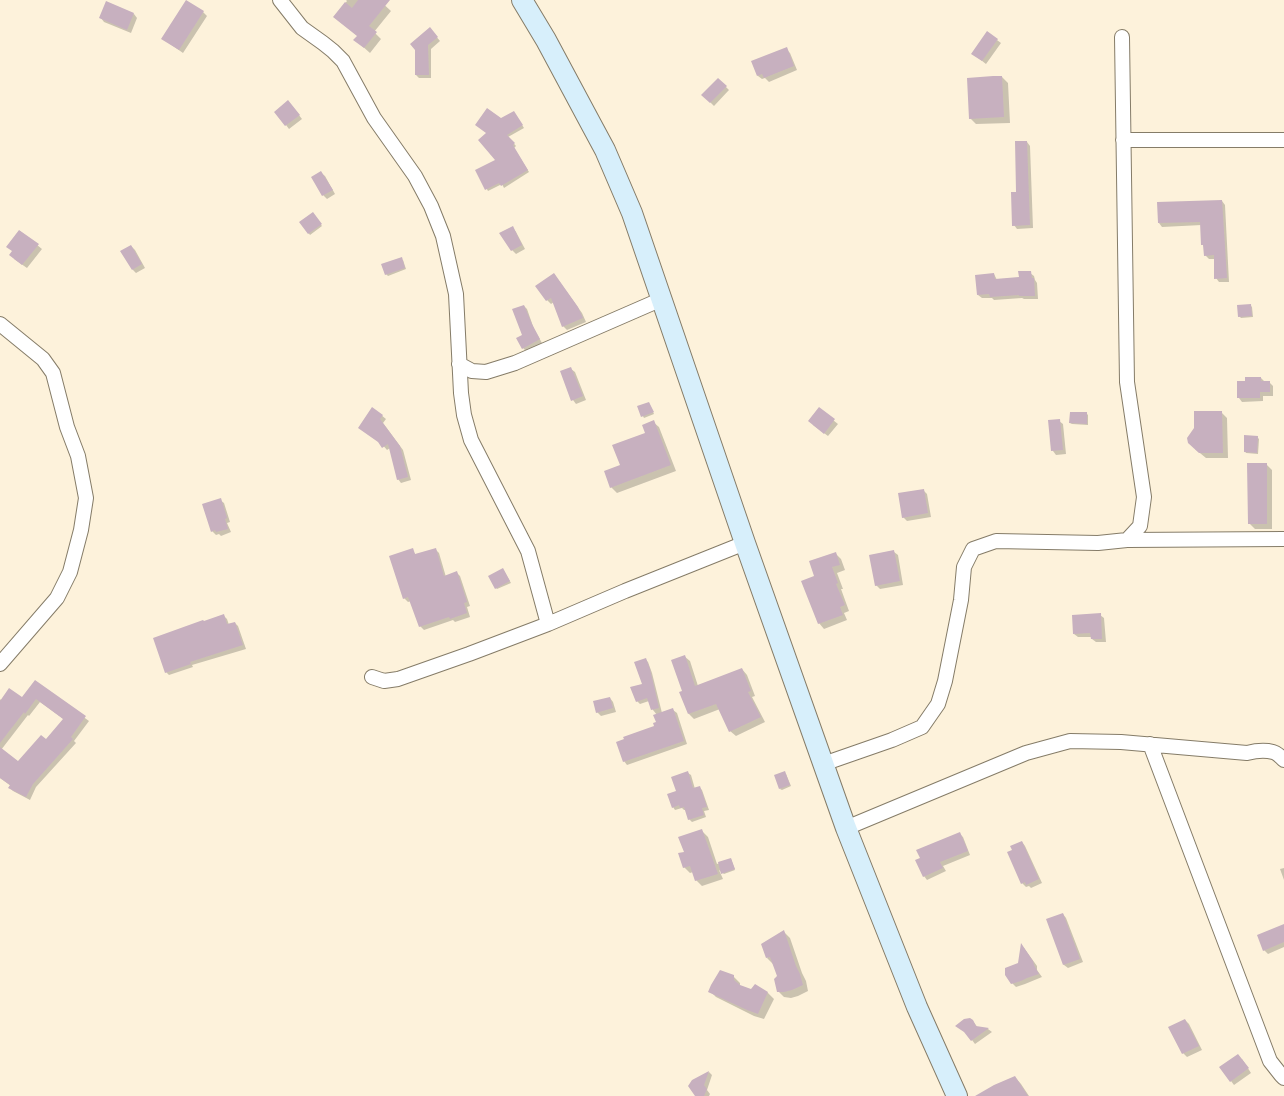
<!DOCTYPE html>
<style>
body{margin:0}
canvas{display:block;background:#fdf2db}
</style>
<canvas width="1284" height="1096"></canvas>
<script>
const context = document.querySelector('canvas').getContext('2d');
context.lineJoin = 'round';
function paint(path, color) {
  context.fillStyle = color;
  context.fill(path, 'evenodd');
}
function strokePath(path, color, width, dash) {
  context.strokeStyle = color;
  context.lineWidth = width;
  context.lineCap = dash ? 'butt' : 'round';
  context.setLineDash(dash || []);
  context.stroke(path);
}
paint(new Path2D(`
 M346 0H379L391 11 374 32 381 39 370 53 361 45 358 36 334 17 347 1Z
 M203 12 207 16 183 53 163 39Z
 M134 14 137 18 131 33 104 22 101 18Z
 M430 29 440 41 431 49V78H419L416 75Z
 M997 40 1001 43 986 64 977 57Z
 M786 49 790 53 797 70 769 82 765 78 762 79 758 76 753 62Z
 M1002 77 1008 83 1010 123 976 124 970 118Z
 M718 79 729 90 714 106 703 95Z
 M292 106 302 119 289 129 286 125Z
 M515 114 524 128 508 137 516 146 514 148 529 172 504 188 502 184 488 191 477 171 497 160 501 120Z
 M1027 142 1030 146 1033 228 1017 229 1014 225Z
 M321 173 325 176 335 194 327 199 323 195Z
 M1222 201 1225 205 1229 282H1219L1216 278 1215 259H1209L1205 255 1202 225 1162 227 1159 223Z
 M312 214 322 226 310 235 301 223Z
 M513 228 516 232 525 249 516 254 512 250Z
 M20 231 42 249 27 268 14 259 13 251Z
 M131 246 135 250 145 268 136 273 133 270Z
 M403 260 406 269 388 276 386 274Z
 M1030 273 1034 276 1035 280 1037 283 1038 299H1024L1022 298 994 300 992 298H982L978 295 994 274 997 280 1020 278Z
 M554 274 582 313 586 322 567 330 563 326 554 302 551 304 547 300Z
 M1250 305 1252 307 1253 317 1241 318 1239 316Z
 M524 306 527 309 534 329 542 343 526 351 523 348Z
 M571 369 575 372 586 400 576 404 573 400Z
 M1261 378 1265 382H1269L1273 386V396H1263V401L1242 402 1239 398 1246 382Z
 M649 403 654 414 644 418 638 407Z
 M819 409 838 424 828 436 813 425Z
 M375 410 386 419 383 423 403 450 411 480 401 483 398 479 390 448 387 450 381 443Z
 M1221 412 1227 418 1228 458H1206L1195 449Z
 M1087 414 1088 415V425L1072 424 1070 423Z
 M1059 421 1063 424 1066 454 1056 455 1053 451 1049 422Z
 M653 422 659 427 676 471 617 493 611 487 621 466 646 433Z
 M1257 437 1259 439 1258 454 1246 453 1245 451Z
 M1266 464 1272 470V529H1255L1249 523Z
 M923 490 927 494 931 517 907 521 903 517Z
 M220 500 224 503 230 522 227 523 231 532 221 536 219 534 216 535 212 531Z
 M435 549 439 553 446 577 457 573 460 576 470 606 467 607 470 617 455 622 453 620 424 630 420 626 411 601 408 602 404 598 412 550 416 555Z
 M894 552 898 555 903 585 880 589 876 585Z
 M836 554 841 559 845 570 837 573 843 589H841L849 611 844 613 847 620 824 629 819 623 815 577Z
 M504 571 511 583 497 589 496 588Z
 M1100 615 1104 618 1106 642H1096L1092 639V637H1078L1074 634Z
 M224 616 227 619 229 625 235 623 238 626 246 649 192 665 193 667 169 675 166 672Z
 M684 656 690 661 698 686 742 669 747 675 755 696 752 697 765 722 736 736 730 731 720 709 694 719 689 714 684 691Z
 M645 659 648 662 652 673 662 713 673 710 677 713 687 744 627 765 624 761 656 727 657 723V715L653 710 649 701 640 704 637 701 643 684Z
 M35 682 89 721 74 741 76 743 36 787 30 800 13 791 10 788 11 786 0 778V699L2 701 23 699ZM40 702 65 720 46 740 18 762 1 750 28 715 29 716Z
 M610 698 613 702 616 712 601 716 597 712Z
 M688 773 691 775 695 789 700 788 702 790 709 810 704 811 706 817 692 822 689 819 686 810H684L682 808 675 810 673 807 678 792Z
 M786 774 791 786 782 790 780 789Z
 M702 831 708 837 717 864 731 859 735 870 724 874 719 870 723 879 702 886 696 880 693 872 690 873 684 867 685 853Z
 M960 834 963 837 970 855 943 866 946 871 927 880 924 876Z
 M1022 842 1025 846 1042 883 1031 888 1029 886 1026 887 1022 883 1014 850Z
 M1284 868V880L1280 869Z
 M1063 914 1066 918 1083 962 1068 968 1064 965 1047 920Z
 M1284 925V947L1268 954 1264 950Z
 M784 932 790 938 802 973 806 981 808 991 798 996 791 998 784 997 778 991 779 976 773 964 767 958Z
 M1024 948 1037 966V970L1042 977 1025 984 1016 987 1012 983 1020 964Z
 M733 976 740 983V986L751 990 755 986 768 993 774 999 764 1019 754 1016 716 997 710 991Z
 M1185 1020 1189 1024 1202 1050 1187 1057 1183 1053Z
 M973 1021 978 1028 988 1029 992 1032 975 1044 972 1040Z
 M1242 1059 1251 1073 1234 1085 1231 1081Z
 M709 1072 712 1075 707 1090 710 1094 709 1096H697L693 1081Z
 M1015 1077 1021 1084 1029 1096H991Z`), '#0003');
paint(new Path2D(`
 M186 0 204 11 179 50 161 39Z
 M358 0H390L369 26 377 32 364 48 353 40 357 36 333 17 345 2 352 8Z
 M106 1 134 13 127 30 99 18Z
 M430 27 438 37 428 45 429 75H415V50L410 44Z
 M987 31 998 39 982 61 971 54Z
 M787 47 794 66 764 78 762 74 757 76 751 61Z
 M993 76H1002L1004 117 969 119 967 78Z
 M718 78 727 86 710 103 701 95Z
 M288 100 300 115 285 126 274 112Z
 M487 108 501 118 514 111 523 125 507 135 515 143 513 145 528 170 501 186 499 183 485 190 475 170 495 160 478 140 486 133 475 125Z
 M1015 141H1027L1030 225 1012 226 1011 192H1016Z
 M321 171 333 190 322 196 311 177Z
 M1222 200 1227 278 1214 279V255L1204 256 1203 245H1201L1200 222 1158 223 1157 202Z
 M313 212 322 224 308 234 299 222Z
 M513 226 522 245 511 251 499 233Z
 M19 230 39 244 22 265 9 255 12 251 6 247Z
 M131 245 142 264 132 270 120 251Z
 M402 257 405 268 385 275 381 264Z
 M1018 271H1031L1032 278H1034L1035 296H1019V295L990 297 989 294 977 295 975 275 994 273 995 279 1019 277Z
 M554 273 578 307 583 318 562 327 551 298 546 301 535 286Z
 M1251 304 1252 316 1238 317 1237 305Z
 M524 305 532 324 540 339 522 349 516 338 522 335 512 309Z
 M571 367 583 396 571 401 560 371Z
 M1245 377H1261V381H1270V392H1260V398H1237V381H1245Z
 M649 402 654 412 641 417 637 406Z
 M372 407 383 415 380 419 400 446 408 477 397 480 388 444 382 448 378 442 358 428Z
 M819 407 835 419 824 434 808 421Z
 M1194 411H1222L1223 453H1199L1188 443 1187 438 1194 428Z
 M1070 412H1087V424L1069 423Z
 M1060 419 1063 450 1051 451 1048 420Z
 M654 420 671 465 610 488 604 471 620 465 612 445 645 433 642 425Z
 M1244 435 1258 436 1257 453 1244 452Z
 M1247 463H1267V524H1248Z
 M924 489 928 513 902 518 898 493Z
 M221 498 227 518 225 519 228 529 216 532 215 530 211 532 202 504Z
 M413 548 415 554 436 548 444 576 457 571 467 602 464 603 467 613 450 619 449 617 419 627 408 597 403 599 389 556Z
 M894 550 900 581 875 586 869 555Z
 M836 552 840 565 832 567 838 583 836 584 845 605 840 607 843 615 818 624 801 581 814 576 809 561Z
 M503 568 510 581 495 589 488 576Z
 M1101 613 1102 639H1091L1090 633 1073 634 1072 615Z
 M224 614 227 624 235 622 243 645 190 662 191 664 165 673 153 638 203 620 204 621Z
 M685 655 695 686 742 668 751 691 748 692 761 717 729 732 716 704 688 714 679 692 682 691 671 660Z
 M646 658 650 669 659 708 651 710 647 698 636 702 630 687 642 684 634 662Z
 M35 680 86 716 71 737 73 739 33 784 26 797 8 788 10 785 0 778V747L18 761 41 735 46 739 63 719 36 699 25 714 24 712 0 743V701L9 688 22 697Z
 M610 697 613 708 596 713 593 701Z
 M673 708 684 741 623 762 616 742 624 739 623 737 654 726 653 723 656 722 653 715Z
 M688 771 693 788 700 786 707 807 702 808 704 815 688 820 684 807 680 808 679 805 672 808 667 794 676 791 671 777Z
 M785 771 790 785 779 789 774 775Z
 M702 829 718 874 695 881 690 866 683 868 678 853 684 852 678 837Z
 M960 832 968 851 940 862 943 868 923 877 915 860 920 858 916 850Z
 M1022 841 1039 879 1026 885 1025 882 1021 884 1007 852 1012 850 1010 846Z
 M731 858 735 869 721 874 718 862Z
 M1063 913 1080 959 1063 965 1046 919Z
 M1284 924V942L1263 951 1257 935Z
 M784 930 796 966 800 974 803 985 792 990 784 992H777L774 979 777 976 770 957 766 958 761 944Z
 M1021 943 1033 961 1034 965 1039 974 1027 978 1021 981 1011 984 1005 975V968L1018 963Z
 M720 970 734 975V980L740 985 751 989 755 984 768 992 758 1014 747 1010 708 992 711 985Z
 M970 1018 973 1020 976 1026 989 1028 971 1041 964 1032 955 1026 964 1019Z
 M1185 1019 1199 1046 1182 1054 1168 1027Z
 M1238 1054 1249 1068 1230 1082 1219 1067Z
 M709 1071 704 1085 707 1089 704 1096H695L688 1086 692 1080Z
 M1015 1076 1028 1096H975L994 1085Z`), '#c7b0bf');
const street = new Path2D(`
 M280 0 302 28 323 43 333 51 343 61 374 118 415 176 431 206 443 236 456 294 461 393 464 415 471 440 528 551 548 624
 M1123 140H1284
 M0 324 43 359 53 373 67 427 78 456 86 498 81 530 70 572 57 598 0 664
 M459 364 472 371 486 372 515 363 662 299
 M1127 540 1284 539
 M372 677 384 681 398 679 469 654 548 624 625 591 745 543
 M1150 744 1270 1061 1281 1075 1284 1078
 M823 764 892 740 922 727 938 704 945 681 961 600 964 567 973 549 996 541 1098 543 1127 540 1140 526 1144 497 1127 382 1122 37
 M846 828 1026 753 1070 741 1121 742 1247 753C1255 751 1265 750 1273 752 1277 753 1281 757 1284 760`);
const secondary = new Path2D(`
 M522 0 546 40 591 124 605 150 632 213 745 543 846 828 917 1007 957 1096`);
strokePath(street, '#857c68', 16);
strokePath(secondary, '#857c68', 22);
strokePath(street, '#fff', 14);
strokePath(secondary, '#d7effb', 20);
</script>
